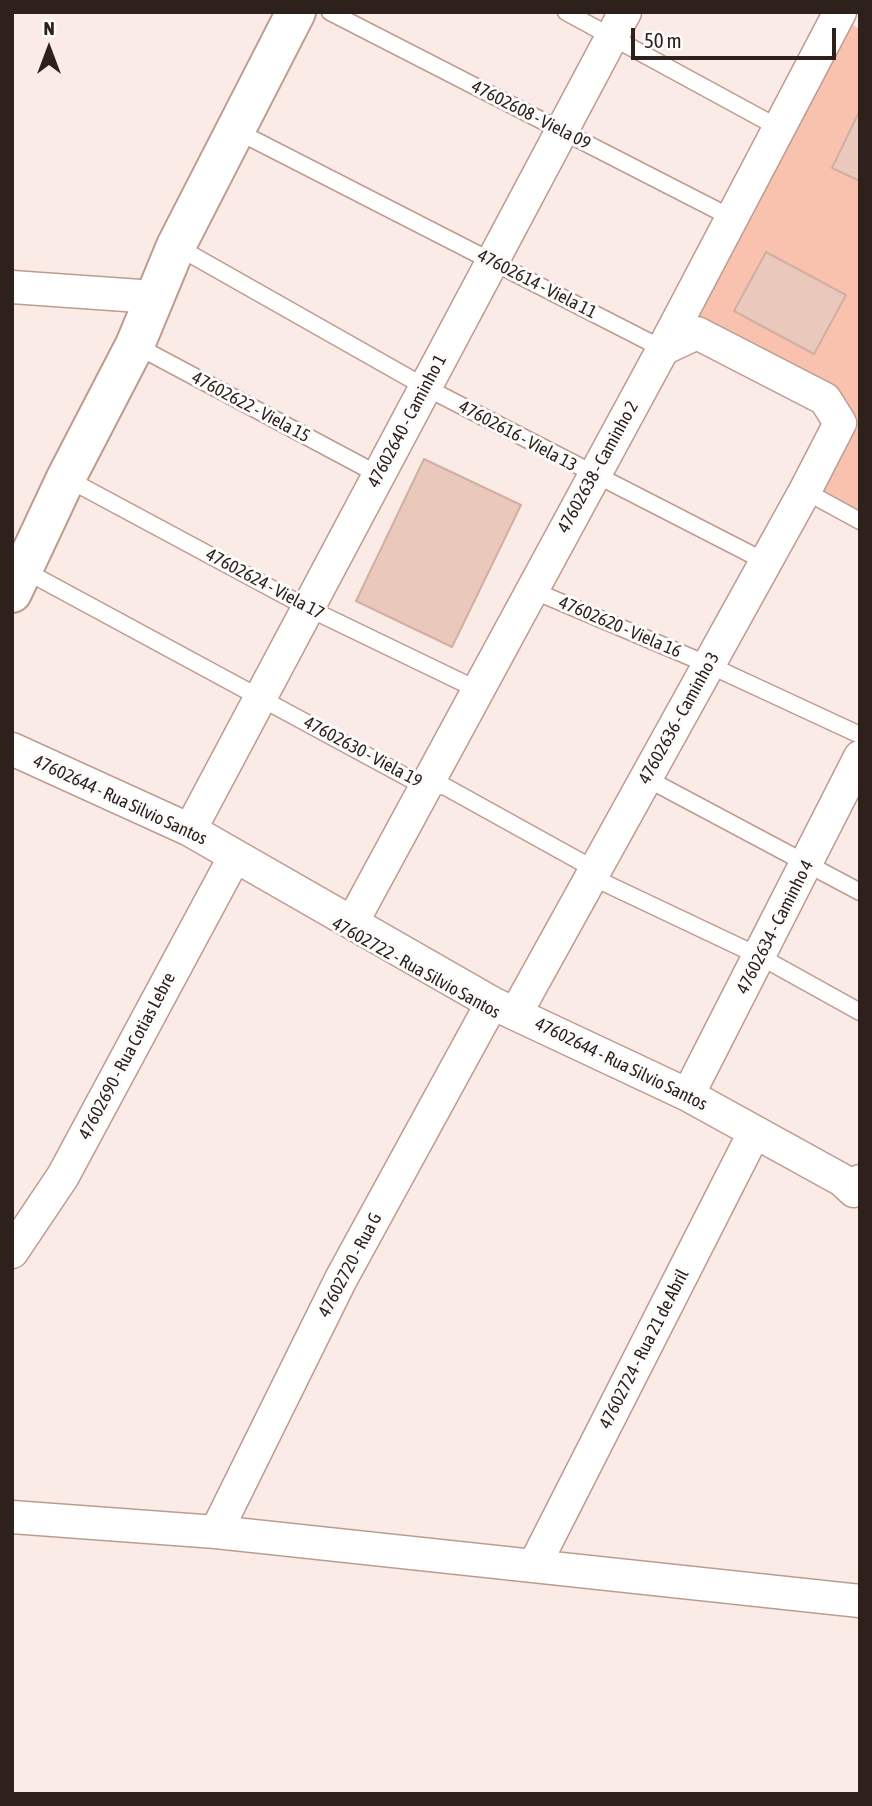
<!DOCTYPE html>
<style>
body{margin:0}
#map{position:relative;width:872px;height:1806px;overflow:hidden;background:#faebe6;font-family:"Asap Condensed",sans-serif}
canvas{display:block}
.frame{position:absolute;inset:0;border:14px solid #2e211c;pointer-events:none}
.north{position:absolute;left:14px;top:14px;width:70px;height:70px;-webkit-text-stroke:5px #fcfcfc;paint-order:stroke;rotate:0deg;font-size:19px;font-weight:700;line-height:28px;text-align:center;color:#2e211c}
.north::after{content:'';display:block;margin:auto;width:24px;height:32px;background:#2e211c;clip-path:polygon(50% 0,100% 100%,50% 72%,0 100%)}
.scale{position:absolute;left:631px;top:28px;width:205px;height:32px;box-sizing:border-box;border:4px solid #2e211c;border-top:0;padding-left:9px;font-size:21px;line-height:24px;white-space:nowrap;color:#2e211c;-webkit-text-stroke:5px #fcfcfc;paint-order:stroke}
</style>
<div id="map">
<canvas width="872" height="1806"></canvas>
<div class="frame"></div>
<div class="north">N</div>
<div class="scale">50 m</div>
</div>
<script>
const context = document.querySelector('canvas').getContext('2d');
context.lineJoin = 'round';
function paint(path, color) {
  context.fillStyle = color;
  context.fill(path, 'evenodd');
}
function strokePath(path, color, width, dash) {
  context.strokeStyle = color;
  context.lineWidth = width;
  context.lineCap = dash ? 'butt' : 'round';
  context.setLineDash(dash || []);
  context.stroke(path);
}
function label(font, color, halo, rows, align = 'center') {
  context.font = font + ' "Asap Condensed",sans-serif';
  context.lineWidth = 6;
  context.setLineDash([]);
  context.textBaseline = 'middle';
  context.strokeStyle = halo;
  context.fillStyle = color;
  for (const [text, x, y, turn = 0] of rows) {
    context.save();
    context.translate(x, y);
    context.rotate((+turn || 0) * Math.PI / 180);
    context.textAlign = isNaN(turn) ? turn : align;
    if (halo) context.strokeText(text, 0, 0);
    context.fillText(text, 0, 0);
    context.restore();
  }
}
paint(new Path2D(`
 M838 17 860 29V521L805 491 840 423 681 314Z`), '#f8c2ae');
const building = new Path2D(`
 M860 110V181L832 168Z
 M766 252 846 295 814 354 734 311Z
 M424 459 521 505 452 647 356 601Z`);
paint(building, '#ebc8bc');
strokePath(building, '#d1afa3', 2);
const service = new Path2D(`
 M330 12 732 218
 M566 12 779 128
 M235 130 663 349
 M176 246 425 387 766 562
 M135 345 379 475
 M66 478 308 608 478 690
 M805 491 860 521
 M22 569 425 787 444 786 583 863 590 876 761 957 860 1012
 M532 590 709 665 860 735
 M646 778 860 892`);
const minor = new Path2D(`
 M12 287 140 296
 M12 749 190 830 492 1003 688 1095 842 1180 854 1191 860 1181
 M190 830 625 12
 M353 921 663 349 840 12
 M516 1013 805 491 840 423 825 399 697 333 663 349
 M688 1095 860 757
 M12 1252 63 1176 235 856
 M12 1517 216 1532 860 1601
 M216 1532 341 1279 492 1003
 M534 1566 754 1133`);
const tertiary = new Path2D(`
 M12 593 66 478 135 345 176 246 296 12`);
strokePath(service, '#bd9c90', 19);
strokePath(minor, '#bd9c90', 35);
strokePath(tertiary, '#bd9c90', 42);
strokePath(service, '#fff', 16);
strokePath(minor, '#fff', 32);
strokePath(tertiary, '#fff', 38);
label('18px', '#2e211c', '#fcfcfc', [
 ["47602608 - Viela 09",531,115,27],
 ["47602614 - Viela 11",537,284,27],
 ["47602622 - Viela 15",251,407,28],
 ["47602640 - Caminho 1",407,421,-62],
 ["47602616 - Viela 13",518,436,28],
 ["47602638 - Caminho 2",598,467,-61],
 ["47602624 - Viela 17",265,584,28],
 ["47602620 - Viela 16",620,627,23],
 ["47602636 - Caminho 3",679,718,-61],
 ["47602630 - Viela 19",363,752,28],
 ["47602644 - Rua Silvio Santos",120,800,25],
 ["47602634 - Caminho 4",775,927,-63],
 ["47602722 - Rua Silvio Santos",416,968,29],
 ["47602690 - Rua Cotias Lebre",127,1056,-62],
 ["47602644 - Rua Silvio Santos",621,1064,26],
 ["47602720 - Rua G",350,1265,-62],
 ["47602724 - Rua 21 de Abril",644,1349,-63]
]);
</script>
